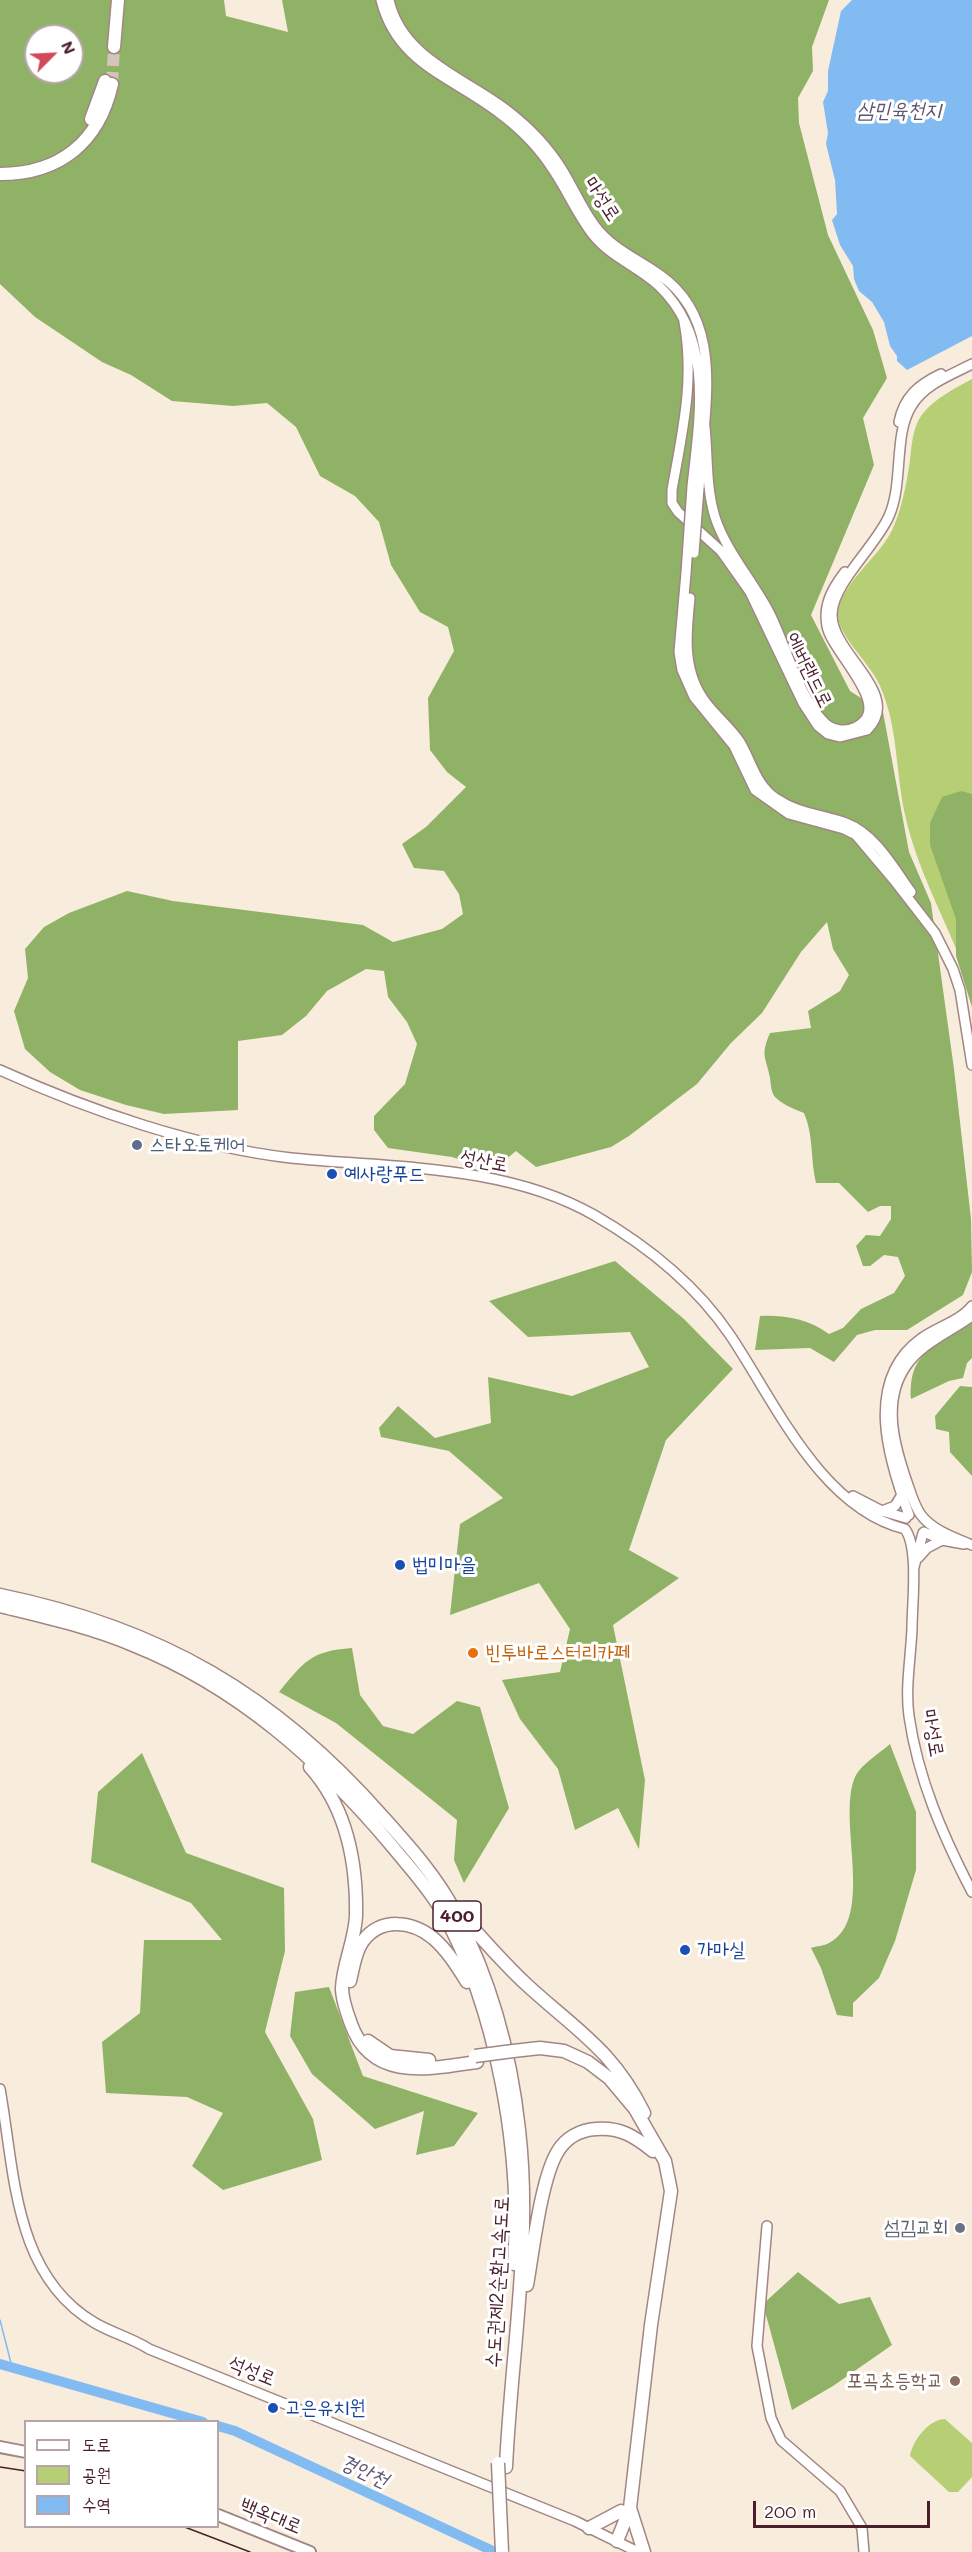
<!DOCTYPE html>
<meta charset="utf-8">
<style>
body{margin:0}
#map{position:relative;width:972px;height:2552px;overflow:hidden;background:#f8eddc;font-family:Mali,"Poor Story",sans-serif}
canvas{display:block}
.legend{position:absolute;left:24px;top:2420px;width:195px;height:108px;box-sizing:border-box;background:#fff;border:2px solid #b7a5aa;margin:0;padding:8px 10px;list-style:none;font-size:18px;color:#4a1f2b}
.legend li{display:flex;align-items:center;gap:12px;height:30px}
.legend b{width:30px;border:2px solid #b7a5aa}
.north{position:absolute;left:24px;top:24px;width:60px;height:60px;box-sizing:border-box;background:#fff;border:2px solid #b7a5aa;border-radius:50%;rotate:66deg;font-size:16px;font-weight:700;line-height:24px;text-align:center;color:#4a1f2b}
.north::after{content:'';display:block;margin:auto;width:21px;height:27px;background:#d1495b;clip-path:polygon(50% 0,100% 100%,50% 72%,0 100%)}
.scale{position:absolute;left:753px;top:2501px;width:177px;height:27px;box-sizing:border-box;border:3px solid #4a1f2b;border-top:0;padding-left:8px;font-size:18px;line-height:21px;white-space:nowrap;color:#4a1f2b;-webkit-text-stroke:4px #fff;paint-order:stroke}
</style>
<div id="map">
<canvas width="972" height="2552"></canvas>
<ul class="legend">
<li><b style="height:8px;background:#fff"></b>도로</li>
<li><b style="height:16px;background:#b6cf75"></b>공원</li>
<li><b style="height:16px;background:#82baf2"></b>수역</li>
</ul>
<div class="north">N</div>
<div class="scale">200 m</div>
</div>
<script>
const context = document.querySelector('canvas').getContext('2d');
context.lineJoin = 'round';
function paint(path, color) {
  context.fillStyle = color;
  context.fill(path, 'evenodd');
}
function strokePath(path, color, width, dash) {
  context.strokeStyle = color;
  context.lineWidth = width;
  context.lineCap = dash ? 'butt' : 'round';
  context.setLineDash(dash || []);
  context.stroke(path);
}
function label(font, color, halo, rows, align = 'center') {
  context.font = font + ' Mali,"Poor Story",sans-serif';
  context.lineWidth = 6;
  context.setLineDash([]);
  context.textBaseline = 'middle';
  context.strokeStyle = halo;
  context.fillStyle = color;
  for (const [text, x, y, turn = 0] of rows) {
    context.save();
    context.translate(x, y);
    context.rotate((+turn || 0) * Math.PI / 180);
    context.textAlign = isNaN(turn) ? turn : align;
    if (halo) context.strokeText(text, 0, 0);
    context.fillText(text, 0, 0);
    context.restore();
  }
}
paint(new Path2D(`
 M972 379V992C954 933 920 880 906 819 895 774 899 729 880 686 871 664 840 638 838 617 836 589 877 558 890 534 899 518 905 491 908 473 912 454 910 433 921 416 933 399 954 389 972 379Z
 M945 2419 972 2443V2477L958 2492H949L910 2456C912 2441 929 2419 945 2419Z`), '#b6cf75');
paint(new Path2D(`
 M0 0H224L226 16 288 32 282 0H829L812 47 813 71 798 98 799 123 828 235 873 330 887 378 863 418 874 465 811 615 850 691 883 712 909 852 931 903 954 1069 971 1219 972 1272 963 1295 907 1330H875L857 1335 834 1362 810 1348 755 1350 760 1316C786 1315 808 1319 829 1334L843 1328 861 1309 894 1293 905 1276 898 1257 884 1255 870 1266H863L856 1246 866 1235 880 1236 891 1219V1206H880L868 1212 839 1183H816C810 1159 814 1136 804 1113 794 1109 783 1105 775 1097 771 1092 771 1085 770 1078 766 1056 760 1056 770 1033L811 1028 808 1011 840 991 849 975 833 949 827 922 801 952 762 1013 731 1043 697 1084 629 1136 611 1147 536 1167 516 1151 498 1166 487 1155 472 1164 452 1157 388 1148 374 1130V1116L405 1084 417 1044 407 1022 388 997 384 971 366 969 327 991 306 1016 282 1035 238 1041V1110L164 1114 126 1105 80 1090 50 1072 25 1049 14 1011 28 978 25 949 44 927 69 913 127 891 173 901 363 925 393 942 442 929 463 914 459 894 444 871 414 868 402 844 426 827 466 787 447 772 430 750 428 698 454 651 448 627 420 612 391 565 379 522 355 496 320 476 296 427 267 403 233 406 172 401 131 375 102 362 35 317 0 284ZM36 36H72V72H36Z
 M961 791 972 794V1007L956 956V919L930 845V823L942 797Z
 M615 1261 684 1319 733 1369 666 1440 629 1550 679 1578 613 1625 645 1780 639 1849 618 1808 575 1830 558 1769 520 1719 502 1680 560 1672 570 1629 539 1583 450 1615 460 1524 503 1498 449 1451 381 1437 379 1428 398 1406 435 1438 491 1423 488 1377 572 1396 649 1367 630 1332 528 1337 489 1301Z
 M972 1323V1358L967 1363 963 1378 949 1381 911 1399C908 1351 937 1344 972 1323Z
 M960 1386 972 1387V1476L950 1452 949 1432 936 1429 935 1416Z
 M352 1648 360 1695 383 1726 413 1734 457 1701 480 1707 509 1808 464 1883 454 1860 457 1820 336 1723 279 1692C304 1662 310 1651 352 1648Z
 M890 1744 916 1812V1870L895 1941 879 1978 853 2003V2017L837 2015 821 1968 811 1948C817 1946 824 1946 829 1943 877 1918 835 1816 856 1775 862 1764 880 1753 890 1744Z
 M142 1753 186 1853 284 1888 285 1951 265 2032 313 2119 322 2160 223 2190 192 2166 223 2113 187 2097 106 2093 102 2042 140 2013 144 1940H222L191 1903 91 1862 98 1792Z
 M329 1987 363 2076 478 2113 454 2146 416 2155 424 2111 375 2129 312 2074 290 2036 295 1992Z
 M798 2272 839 2304 870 2297 892 2345 833 2386 792 2410 763 2304Z`), '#90b266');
paint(new Path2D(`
 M852 0H972V336L907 370 897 361V356L890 346 884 322 872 302 859 291 854 279 853 266 840 245 832 220 837 214 835 180 826 144 828 133 823 102 828 91V71L841 11Z`), '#82baf2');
strokePath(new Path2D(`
 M0 2320 12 2367`), '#82baf2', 1.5);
strokePath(new Path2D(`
 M0 2364 203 2422
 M218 2426 235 2431 495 2552`), '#82baf2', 10);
strokePath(new Path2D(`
 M112 84 114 47`), '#d5c4b9', 12, [12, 6]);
const secondary = new Path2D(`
 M381 0C397 64 451 76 498 112 520 128 539 147 554 171 568 192 578 216 594 236 612 258 639 267 659 286 715 339 699 419 692 487
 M389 0C402 59 466 78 508 111 530 128 549 148 563 171 574 189 582 209 595 226 612 249 638 259 660 275 713 312 709 375 704 432
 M684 322C695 380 682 433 672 490V503L678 512 721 551 750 592 803 703 818 726 828 734 840 737 867 730C904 694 831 654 832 614 833 583 876 546 889 516 904 482 893 434 912 405 925 384 951 375 972 364
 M899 422C904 397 918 385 941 374
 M705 427C708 457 706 488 715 517 726 551 752 580 769 612 787 647 796 692 823 721 832 731 845 732 856 727 896 707 831 652 827 626 823 605 832 589 845 572
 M699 488 703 446
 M686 573 679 652 682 670 694 697 734 746 755 790 789 814 844 829 856 835 894 880 935 933 953 969 960 990 972 1065
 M690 598C686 635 682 673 707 704 717 717 731 728 740 742 752 762 756 786 777 799 799 814 822 814 846 823 875 834 893 867 911 892
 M0 1070C88 1110 195 1147 291 1158 390 1168 505 1164 594 1215 646 1245 696 1285 730 1335 774 1400 820 1508 905 1529 919 1548 912 1604 912 1628 911 1656 905 1688 909 1716 918 1779 943 1836 972 1892
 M972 1316C950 1332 922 1343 906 1366 881 1402 895 1448 908 1485 911 1494 915 1507 921 1515 932 1530 955 1538 972 1545
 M853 1496 882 1511 906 1518
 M882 1511 895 1506 903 1493
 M909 1515C888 1459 863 1380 922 1338 937 1327 960 1321 972 1306
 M924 1532 942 1540 964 1544
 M918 1558 927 1548 942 1540
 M914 1567 923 1533
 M0 2089C15 2172 13 2275 95 2323 112 2333 132 2338 149 2349L575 2521 638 2552
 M767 2226 757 2346 771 2418 781 2440 840 2491 862 2528 864 2552`);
const primary = new Path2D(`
 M0 2447 26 2452
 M218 2515 310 2552`);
const highway = new Path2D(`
 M114 47 118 0
 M91 119 105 81
 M0 174C60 174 99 142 112 84
 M0 1595C160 1628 275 1694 383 1817 409 1846 437 1877 455 1912 491 1980 511 2055 519 2130 532 2243 511 2355 506 2467
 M0 1606C45 1617 90 1627 133 1645 238 1687 320 1760 392 1846 409 1867 428 1887 442 1911 497 2009 522 2153 514 2264
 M310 1767C347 1808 357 1862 356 1916 355 1940 343 1964 342 1988 342 2000 347 2013 351 2024 372 2082 429 2069 477 2062
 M460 1914C482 1938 503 1963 527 1985 576 2030 613 2050 644 2113
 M350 1981C353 1969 355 1951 363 1941 381 1917 412 1921 433 1938 447 1950 457 1966 467 1982
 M368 2041 390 2056 429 2060
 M513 2051 540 2048 564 2051 588 2062 609 2078 635 2109 665 2161 671 2191 651 2325 630 2508 617 2541
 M527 2285C533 2251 541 2178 558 2151 566 2138 580 2130 596 2129 620 2127 634 2136 653 2151
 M630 2508 644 2552
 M589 2528 621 2511`);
strokePath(secondary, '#a18684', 12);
strokePath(primary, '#a18684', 14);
strokePath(highway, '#a18684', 15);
strokePath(secondary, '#fff', 9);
strokePath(primary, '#fff', 10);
strokePath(highway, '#fff', 12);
strokePath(new Path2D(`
 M0 2467 26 2471
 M182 2526 250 2552`), '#4a1f2b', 1.5);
const secondaryBridge = new Path2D(`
 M694 553 699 488
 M686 573 692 487`);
const highwayBridge = new Path2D(`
 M475 2056 513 2051
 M498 2463 502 2552`);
strokePath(secondaryBridge, '#a18684', 12, []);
strokePath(highwayBridge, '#a18684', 15, []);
strokePath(secondaryBridge, '#fff', 9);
strokePath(highwayBridge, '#fff', 12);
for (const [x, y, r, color] of [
 [137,1145,6,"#5c6f8a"],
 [332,1174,6,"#1a4fb4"],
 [400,1565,6,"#1a4fb4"],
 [473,1653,6,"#e8710a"],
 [685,1950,6,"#1a4fb4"],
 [960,2228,6,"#6b7280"],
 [955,2381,6,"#8d6e63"],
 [273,2408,6,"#1a4fb4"]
]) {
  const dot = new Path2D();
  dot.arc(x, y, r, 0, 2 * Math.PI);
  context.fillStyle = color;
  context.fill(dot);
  strokePath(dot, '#fff', 2);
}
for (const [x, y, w] of [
 [457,1916,48]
]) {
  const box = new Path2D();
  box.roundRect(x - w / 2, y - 15, w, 30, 4.5);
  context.fillStyle = '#fff';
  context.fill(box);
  strokePath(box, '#4a1f2b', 1.5);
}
label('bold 18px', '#4a1f2b', null, [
 ["400",457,1916]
]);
label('20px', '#4a1f2b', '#fff', [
 ["마성로",602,199,57],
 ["에버랜드로",809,670,64],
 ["성산로",484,1161,11],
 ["마성로",933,1733,80],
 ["수도권제2순환고속도로",498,2282,-87],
 ["석성로",252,2371,22],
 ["백옥대로",271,2516,22]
]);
label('20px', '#4e5e75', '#fff', [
 ["스타오토케어",149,1145]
], 'left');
label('20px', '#164399', '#fff', [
 ["예사랑푸드",344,1174],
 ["법미마을",412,1565],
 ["가마실",697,1950],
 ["고은유치원",285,2408]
], 'left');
label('20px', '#c56008', '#fff', [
 ["빈투바로스터리카페",485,1653]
], 'left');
label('20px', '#5b616d', '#fff', [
 ["섬김교회",948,2228]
], 'right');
label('20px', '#785e54', '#fff', [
 ["포곡초등학교",943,2381]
], 'right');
label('italic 21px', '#5e5571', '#fff', [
 ["삼민육천지",899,111],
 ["경안천",364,2471,25]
]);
</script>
